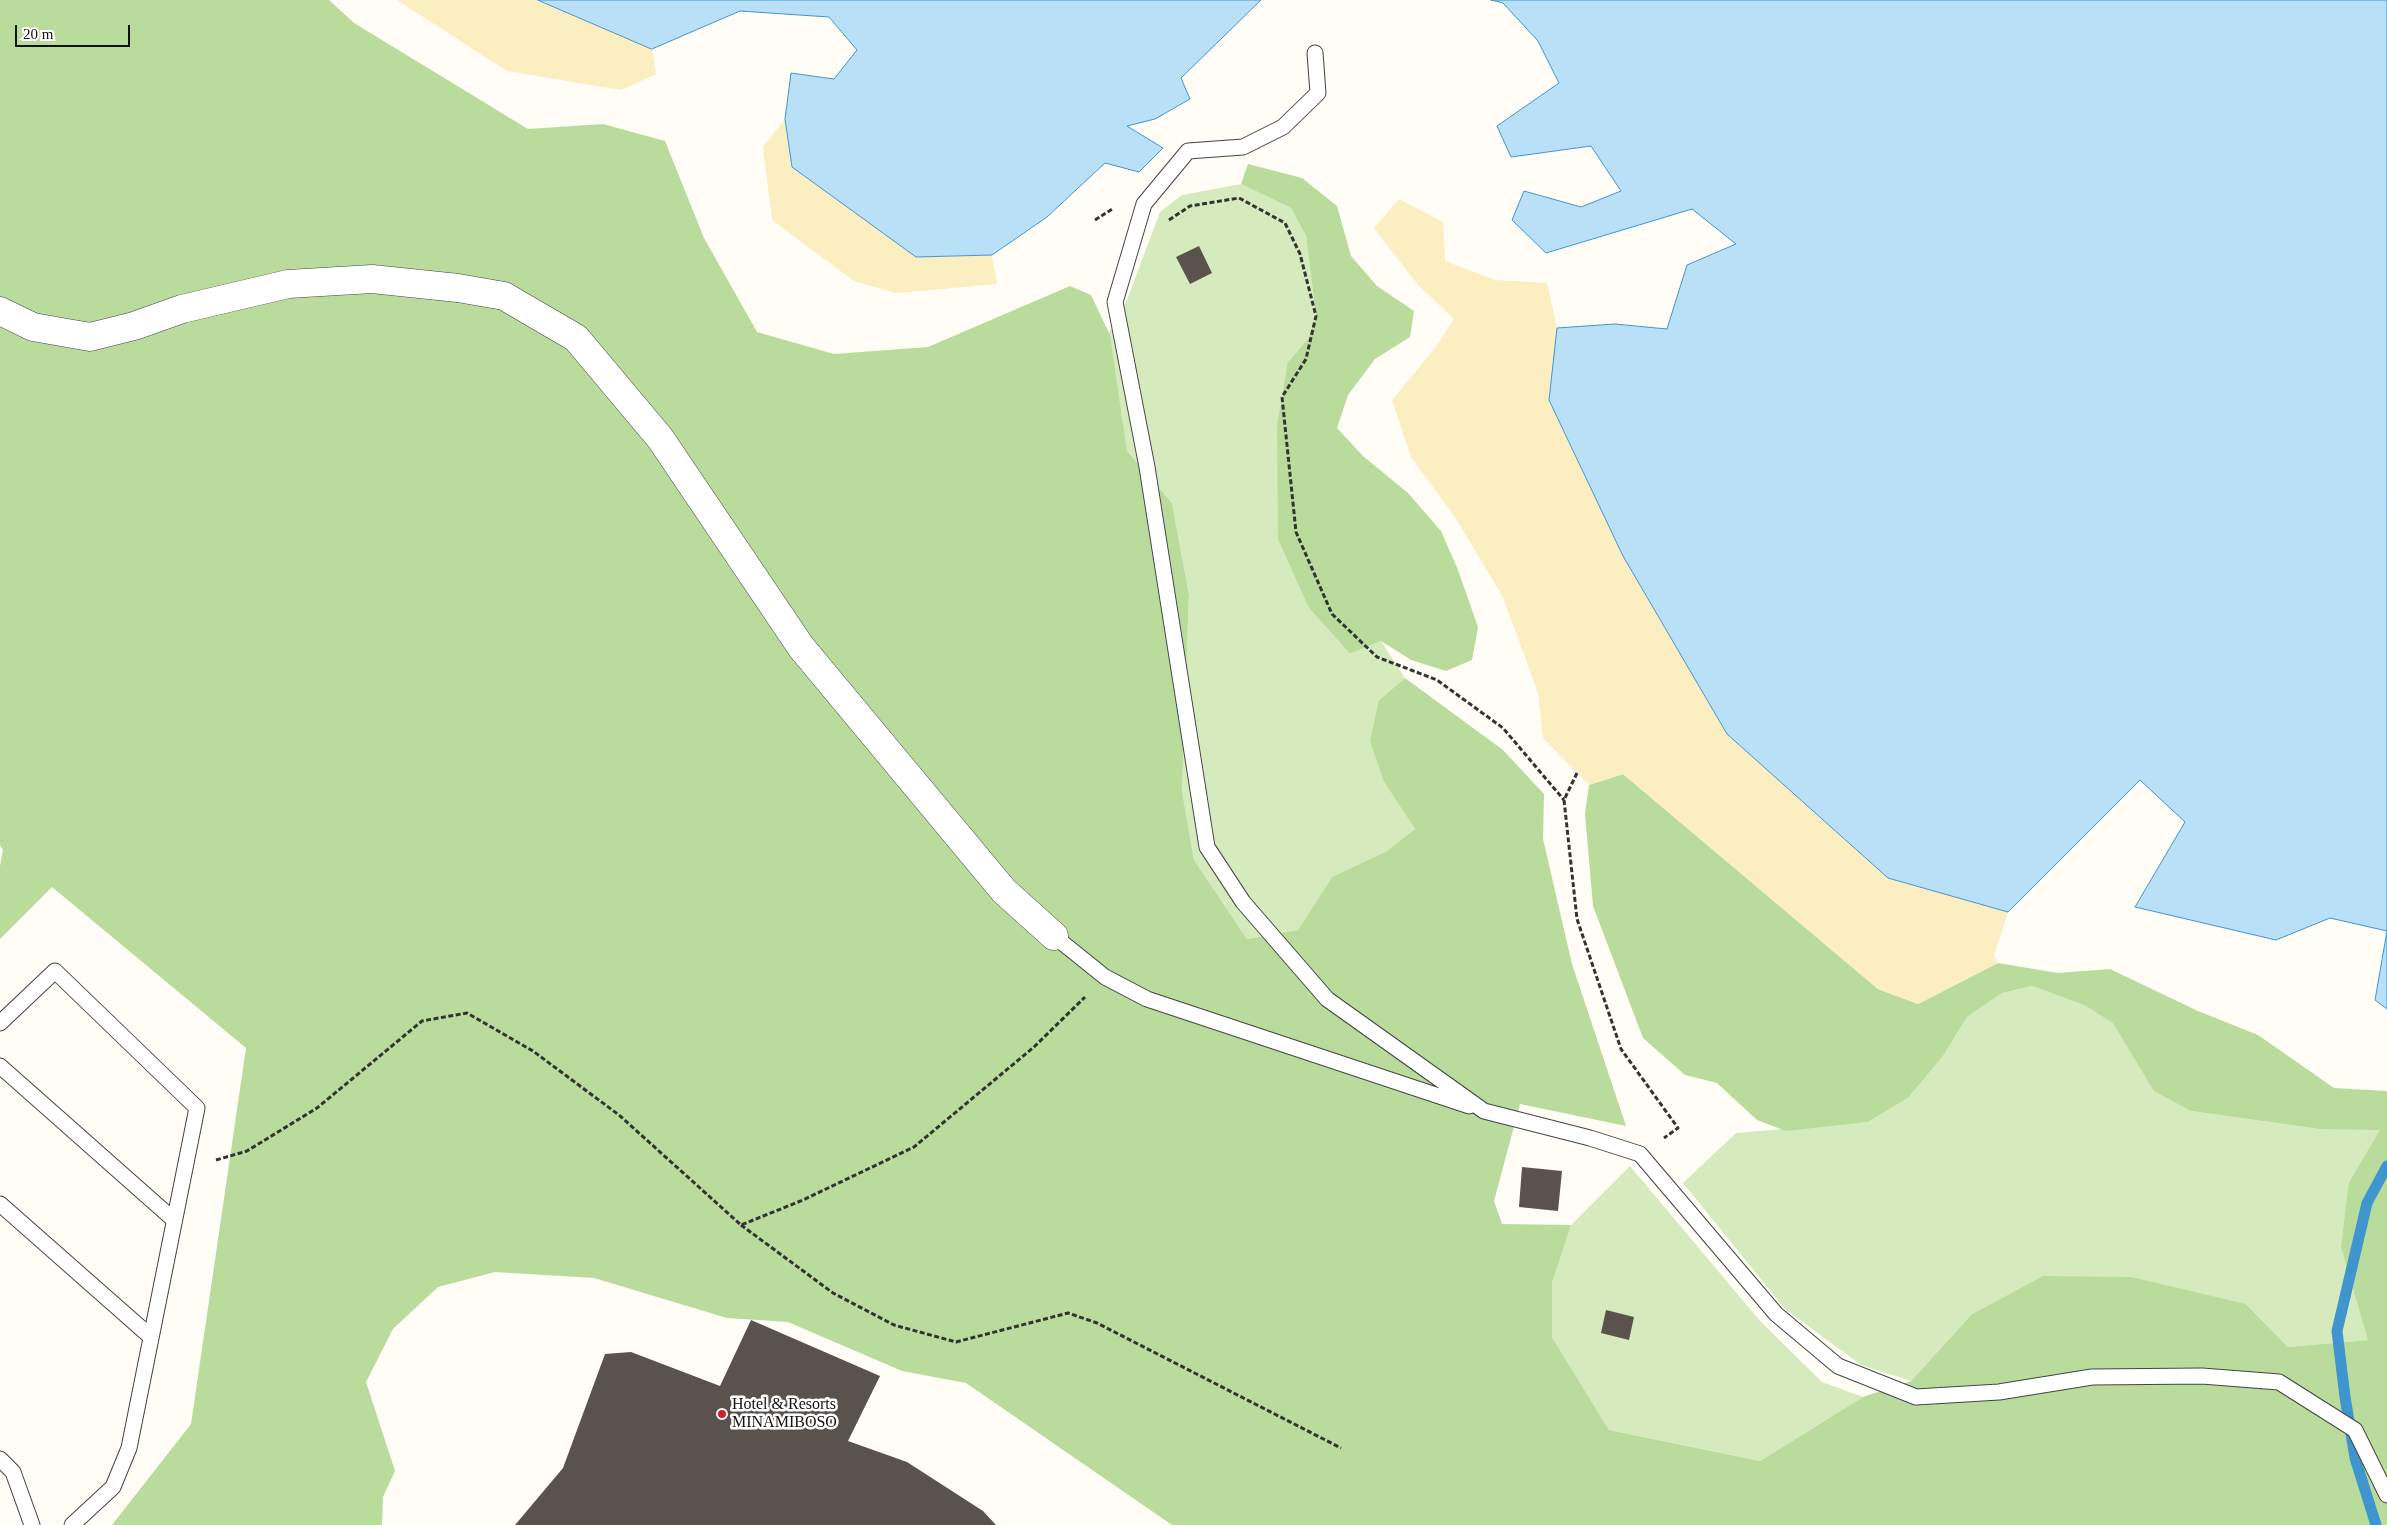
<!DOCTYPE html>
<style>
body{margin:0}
#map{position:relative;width:2387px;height:1525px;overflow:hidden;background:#fffdf5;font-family:"Times New Roman",serif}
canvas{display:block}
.scale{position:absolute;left:15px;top:25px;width:115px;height:22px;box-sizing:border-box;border:2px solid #111;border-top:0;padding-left:6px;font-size:15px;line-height:18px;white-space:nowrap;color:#111;-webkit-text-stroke:4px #fff;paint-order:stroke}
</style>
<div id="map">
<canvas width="2387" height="1525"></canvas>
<div class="scale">20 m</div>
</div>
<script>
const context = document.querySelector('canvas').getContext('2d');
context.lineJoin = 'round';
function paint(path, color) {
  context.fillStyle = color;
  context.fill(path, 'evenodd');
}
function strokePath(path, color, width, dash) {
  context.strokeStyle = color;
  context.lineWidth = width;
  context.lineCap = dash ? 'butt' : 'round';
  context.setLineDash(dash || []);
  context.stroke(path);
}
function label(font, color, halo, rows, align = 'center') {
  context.font = font + ' "Times New Roman",serif';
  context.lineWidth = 5;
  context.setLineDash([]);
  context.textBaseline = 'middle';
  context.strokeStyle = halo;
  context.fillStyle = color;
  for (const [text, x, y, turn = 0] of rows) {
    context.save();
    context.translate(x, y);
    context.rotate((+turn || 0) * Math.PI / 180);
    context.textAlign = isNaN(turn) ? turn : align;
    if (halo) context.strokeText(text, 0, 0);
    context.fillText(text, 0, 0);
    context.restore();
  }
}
paint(new Path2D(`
 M1241 184 1291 208 1306 236 1316 316 1308 339 1288 362 1309 608 1350 654 1381 641 1405 678 1379 700 1384 782 1415 829 1387 851 1332 877 1298 930 1247 939 1194 860 1182 791 1189 595 1172 503 1127 451 1109 333 1127 300 1160 212 1182 195Z
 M2032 986 2084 1005 2114 1023 2134 1054 2191 1111 2319 1129H2381L2349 1182 2369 1340 2288 1347 2246 1304 1971 1315 1911 1381 1861 1365 1785 1309 1683 1183 1736 1133 1868 1122 1908 1098 1943 1056 1967 1017 2002 993Z
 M1630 1166 1760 1321 1822 1382 1863 1397 1760 1461 1609 1430 1552 1337V1283L1571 1225Z`), '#d5ebbd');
paint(new Path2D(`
 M0 0H329L354 23 528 129 603 124 665 141 704 238 757 332 834 354 928 347 1070 286 1091 295 1110 335 1127 451 1172 503 1189 595 1182 791 1194 860 1247 939 1298 930 1332 877 1387 851 1415 829 1384 782 1370 741 1379 700 1405 678 1503 750 1544 794 1543 839 1572 964 1626 1126 1520 1104 1494 1201 1502 1224 1571 1225 1552 1283V1337L1609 1430 1760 1461 1863 1397 1911 1381 1971 1315 2043 1276 2131 1277 2246 1304 2288 1347 2368 1340 2341 1247 2349 1182 2380 1130 2319 1129 2191 1111 2154 1091 2113 1023 2084 1005 2032 986 2002 993 1967 1017 1943 1056 1908 1098 1868 1122 1786 1131 1757 1120 1717 1083 1685 1075 1643 1038 1593 906 1585 814 1589 785 1623 774 1878 989 1918 1004 1998 963 2058 973 2110 969 2198 1011 2258 1035 2334 1088 2387 1091V1525H1172L966 1383 902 1371 788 1322 727 1318 594 1278 495 1272 438 1287 393 1329 366 1382 395 1471 383 1497 382 1525H112L191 1424 246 1048 52 887 0 939V866L3 850 0 845Z
 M1248 164 1302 178 1337 206 1351 256 1377 286 1414 311 1410 337 1375 359 1348 395 1337 428 1363 456 1408 493 1441 531 1458 570 1478 627 1472 660 1446 671 1411 660 1381 641 1350 654 1309 608 1278 539 1277 425 1282 397 1288 362 1308 339 1316 316 1306 236 1291 208 1241 184Z`), '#b9dc9c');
paint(new Path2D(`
 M397 0H538L652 49 656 74 621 90 507 71Z
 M785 119 792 167 916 257 992 255 997 284 896 293 854 281 772 220 763 147Z
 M1399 199 1443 222 1445 261 1495 280 1547 283 1557 328 1549 400 1623 556 1727 734 1888 878 2008 912 1994 956 1998 963 1918 1004 1878 989 1623 774 1589 785 1543 738 1538 693 1503 597 1455 517 1411 457 1392 400 1436 347 1454 319 1418 285 1374 228Z`), '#fbeec1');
const water = new Path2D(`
 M538 0H1261L1181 78 1190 99 1155 119 1127 126 1163 148 1139 172 1105 163 1047 217 992 255 916 257 792 167 785 119 791 73 834 79 857 50 829 17 740 11 652 49Z
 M1491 0H2387V1009L2375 1000 2387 931 2330 918 2276 940 2135 907 2185 822 2140 780 2008 912 1888 878 1727 734 1623 556 1549 400 1557 328 1615 324 1667 329 1687 265 1736 244 1692 209 1546 253 1512 220 1524 191 1581 207 1621 191 1591 146 1511 157 1497 126 1559 83 1538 41 1503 3Z`);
paint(water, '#b9e0f7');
strokePath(water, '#3f96cf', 1);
strokePath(new Path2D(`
 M2376 1525 2355 1458 2345 1397 2337 1331 2367 1203 2387 1166`), '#3f96cf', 11);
paint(new Path2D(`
 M1199 246 1212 273 1190 284 1176 257Z
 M1522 1167 1562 1171 1558 1211 1519 1207Z
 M1606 1310 1634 1317 1629 1340 1601 1333Z
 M751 1320 880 1376 848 1441 907 1462 983 1511 996 1525H515L563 1468 605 1354 631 1352 720 1386Z`), '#5a524d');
const service = new Path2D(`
 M1315 53 1318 93 1283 127 1243 147 1188 151 1144 204 1115 302 1147 467 1207 847 1243 902 1327 999 1484 1111 1590 1138 1640 1154 1776 1314 1838 1366 1916 1397 1999 1392 2092 1377 2202 1376 2279 1382 2355 1430 2387 1495
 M1054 936 1105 977 1147 999 1469 1106
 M0 1023 55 971 197 1108 129 1448 113 1487 72 1525
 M0 1066 174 1220
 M0 1204 151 1337
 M0 1459 13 1472 32 1525`);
const minor = new Path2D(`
 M0 311 33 327 90 337 134 326 182 309 288 284 372 279 458 288 504 296 576 338 660 438 801 647 1004 891 1054 936`);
strokePath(service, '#444', 17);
strokePath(minor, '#444', 29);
strokePath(new Path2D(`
 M1095 220 1114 208
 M1169 220 1190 206 1239 198 1285 223 1300 254 1316 316 1306 359 1282 397 1296 532 1332 614 1377 657 1437 680 1503 728 1564 800
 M1577 773 1564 800 1577 919 1621 1049 1678 1128 1664 1138
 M216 1160 247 1151 317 1108 422 1021 467 1013 533 1051 619 1115 741 1225 803 1200 914 1147 1034 1047 1085 997
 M741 1225 833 1293 894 1325 956 1342 1068 1313 1097 1323 1341 1448`), '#333', 3, [5, 2.5]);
strokePath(service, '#fff', 15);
strokePath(minor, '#fff', 28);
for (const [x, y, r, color] of [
 [722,1414,5,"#c4262e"]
]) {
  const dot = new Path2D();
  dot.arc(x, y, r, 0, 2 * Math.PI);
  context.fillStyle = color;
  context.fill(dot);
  strokePath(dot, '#fff', 2);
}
label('16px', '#111', '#fff', [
 ["Hotel & Resorts",732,1405],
 ["MINAMIBOSO",732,1423]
], 'left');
</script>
